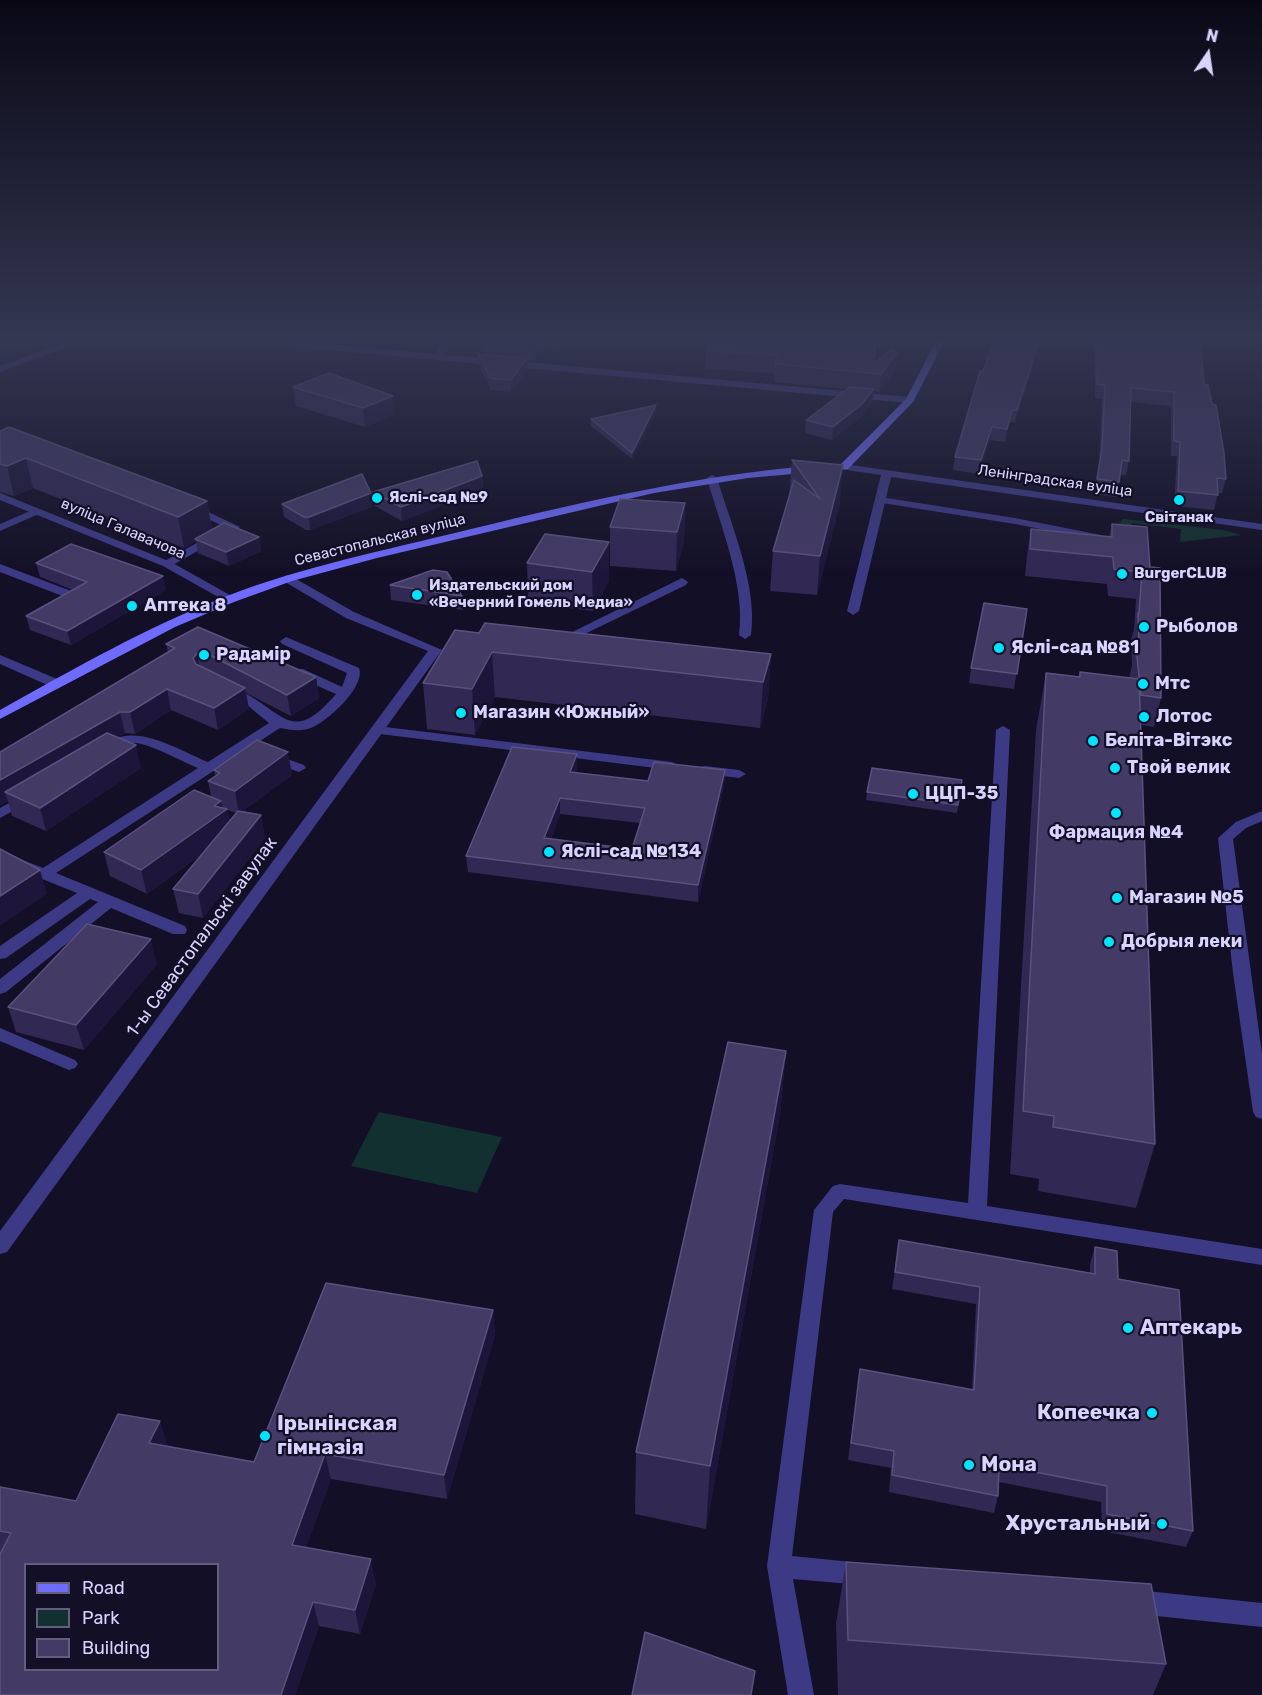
<!DOCTYPE html>
<meta charset="utf-8">
<style>
body{margin:0}
#map{position:relative;width:1262px;height:1695px;overflow:hidden;background:#130f26;font-family:Rubik,sans-serif}
canvas{display:block}
.legend{position:absolute;left:24px;top:1563px;width:195px;height:108px;box-sizing:border-box;background:#130f26;border:2px solid #625e7d;margin:0;padding:8px 10px;list-style:none;font-size:18px;color:#d9d4ff}
.legend li{display:flex;align-items:center;gap:12px;height:30px}
.legend b{width:30px;border:2px solid #625e7d}
.north{position:absolute;left:1178px;top:24px;width:60px;height:60px;-webkit-text-stroke:4px #130f26;paint-order:stroke;rotate:13deg;font-size:16px;font-weight:700;line-height:24px;text-align:center;color:#d9d4ff}
.north::after{content:'';display:block;margin:auto;width:21px;height:27px;background:#d9d4ff;clip-path:polygon(50% 0,100% 100%,50% 72%,0 100%)}
</style>
<div id="map">
<canvas width="1262" height="1695"></canvas>
<ul class="legend">
<li><b style="height:8px;background:#6f6bff"></b>Road</li>
<li><b style="height:16px;background:#12302f"></b>Park</li>
<li><b style="height:16px;background:#433a66"></b>Building</li>
</ul>
<div class="north">N</div>
</div>
<script>
const context = document.querySelector('canvas').getContext('2d');
context.lineJoin = 'round';
function paint(path, color) {
  context.fillStyle = color;
  context.fill(path, 'evenodd');
}
function strokePath(path, color, width, dash) {
  context.strokeStyle = color;
  context.lineWidth = width;
  context.lineCap = dash ? 'butt' : 'round';
  context.setLineDash(dash || []);
  context.stroke(path);
}
function label(font, color, halo, rows, align = 'center') {
  context.font = font + ' Rubik,sans-serif';
  context.lineWidth = 4.5;
  context.setLineDash([]);
  context.textBaseline = 'middle';
  context.strokeStyle = halo;
  context.fillStyle = color;
  for (const [text, x, y, turn = 0] of rows) {
    context.save();
    context.translate(x, y);
    context.rotate((+turn || 0) * Math.PI / 180);
    context.textAlign = isNaN(turn) ? turn : align;
    if (halo) context.strokeText(text, 0, 0);
    context.fillText(text, 0, 0);
    context.restore();
  }
}
paint(new Path2D(`
 M1123 519 1223 530 1241 535 1180 542 1181 529 1132 523 1130 527 1120 526 1119 523Z
 M379 1112 502 1137 477 1193 351 1166Z`), '#12302f');
paint(new Path2D(`
 M436 337H445L450 347 440 360 437 361 432 358 440 347Z
 M712 475 717 478C731 525 758 586 751 635L745 639 739 635C746 586 720 525 707 478Z
 M880 497 1015 518 1101 535 1107 538 1101 541 1015 524 876 502 875 500Z
 M191 504 240 527 171 566H163V562L225 527 187 509V505Z
 M37 508 42 511 41 513 0 531V524Z
 M0 564 79 594 81 597 71 604H63L61 601 65 597 0 572Z
 M682 578 688 582 686 585 566 643 562 644 556 640Z
 M286 637 359 668C366 686 329 720 313 727 302 732 291 730 280 728L56 873 185 926 187 930 185 934H173L111 908 6 992 0 994V979L98 902 90 899 6 958 0 959V946L77 893 0 862V851L43 868 198 768C182 762 146 741 130 743 120 745 114 755 103 752L101 749C129 717 178 750 208 762L269 723 247 705 223 693 221 690 223 687C231 685 235 688 241 691 286 714 292 745 336 694L293 675 292 672 293 669H303L342 687 347 673 282 644 280 641Z
 M0 655 62 681 64 684 57 688 52 687 0 664Z
 M377 726 672 762 679 766 672 770 372 733 370 730Z
 M1003 726 1010 730 987 1206 1262 1249V1265L844 1199 833 1212 792 1556 862 1563 870 1566 874 1574 870 1582 862 1585 793 1579 814 1695H788L767 1566 814 1210 833 1186 840 1184 968 1203 996 730Z
 M273 754 304 765 306 768 299 772 268 761 266 758 268 755Z
 M705 766 739 770 746 774 739 778 700 773 698 770 700 767Z
 M26 794 31 795 33 798 31 801 0 818V808Z
 M1262 811V821L1246 828 1233 839 1262 1054V1119L1256 1117 1253 1112 1233 973 1218 838 1236 822Z
 M0 1028 75 1060 78 1064 75 1068 69 1070 0 1041Z
 M1137 1590 1262 1603V1627L1137 1614 1129 1610 1125 1602 1129 1594Z`), '#3d3a85');
paint(new Path2D(`
 M88 337H109L73 345 0 372V366L68 341Z
 M214 337H251L910 397 915 400 910 403 218 340Z
 M844 464 1262 524V530L891 477 859 611 853 615 847 611 881 475 840 469 839 467Z
 M0 493 171 562 237 599 231 603 227 602 163 566 0 500Z
 M289 575 354 612 442 650 7 1252 0 1254V1231L428 651 346 618 285 582V576Z`), '#3d3a85');
paint(new Path2D(`
 M938 337H947L913 402 848 469 748 478 654 493 377 558 292 581 234 602 175 627 0 719V710C74 669 148 626 227 596 305 566 386 550 467 530 591 500 713 471 841 464L906 399Z`), '#6f6bff');
paint(new Path2D(`
 M483 337H567L561 349 545 348 535 361 527 360 528 370 511 392 491 390 479 366 478 354H483Z
 M710 337 874 363 897 353 895 371 880 392 873 391 872 402 861 417 832 440 805 433 806 420 847 389 774 382V373L705 369V351Z
 M995 337H1037V353L1015 423 1010 422 1005 442 990 440 979 474 953 470 955 457 983 371Z
 M1095 337H1200L1204 385 1226 479 1222 493H1218L1214 510 1174 506 1177 456H1171V406L1131 402 1129 461 1126 475H1120L1116 497 1095 494 1099 463 1102 399 1095 398Z
 M293 387 394 415 365 427 296 406Z
 M656 405V412L632 459 591 426V419Z
 M0 431 207 501 212 530 259 537 261 551 229 566 198 553 196 541 184 548 33 488 14 496 0 492Z
 M792 460 840 502 817 595 770 591 773 551 789 496Z
 M482 476 483 489 402 521 375 506 373 492Z
 M371 493 372 507 310 530H306L284 517 282 504Z
 M685 503 684 541 676 571 610 566V527Z
 M1112 524 1147 527 1161 698 1154 727 1141 725 1155 1144 1136 1208 1038 1191 1039 1179 1010 1174 1036 730 1046 673 1079 677 1080 672 1129 678 1132 665 1131 640 1134 629 1136 599 1108 596 1107 584 1025 576 1027 556 1031 529 1109 537Z
 M609 542V581L593 611 528 603 527 563Z
 M36 563 166 590 71 645 30 630 26 616 73 590 40 577Z
 M390 585 462 596 463 610 391 600Z
 M1027 609 1014 689 969 683 971 668Z
 M479 633 771 654 768 699 760 728 495 697 475 735 427 729 423 683Z
 M166 644 316 677 319 698 291 716 246 693 249 709 218 730 171 710 135 734 125 733 118 737 141 768 46 831 12 816 8 801 0 805V752L168 652Z
 M214 770 292 775 243 811 261 815 265 838 203 918 179 913 173 889 202 854 147 894 110 876 104 852 211 797 208 781 215 776ZM227 810 236 813 230 821Z
 M577 770 576 773 648 781 725 770 724 786 698 902 468 872 466 856ZM560 814 640 823 632 849 551 839Z
 M962 780 957 813 866 800 867 792Z
 M157 964 84 1050 16 1032 8 1007Z
 M786 1051 780 1114 706 1529 635 1514 636 1452Z
 M899 1240 1090 1273V1264L1095 1247 1118 1279 1193 1531 1186 1547 1102 1531 1101 1502 999 1482 998 1496 994 1513 889 1492 891 1468 848 1460 858 1386 972 1389 976 1304 892 1289Z
 M493 1310 495 1335 447 1499 331 1479 306 1547 376 1584 360 1634 319 1626 295 1695H0V1487L76 1501 168 1446 254 1462Z
 M846 1562 1166 1664 1153 1695H838L836 1623Z`), '#312854');
paint(new Path2D(`
 M6 337H58L59 341 0 362V339Z
 M539 337H545V348L535 361 534 343Z
 M561 337H567L561 349Z
 M1039 341 1037 353 1015 423 1017 410Z
 M897 353 895 371 880 392 881 374Z
 M527 358 528 370 511 392V380Z
 M874 389 872 402 861 417 832 440 833 427Z
 M393 396 394 415 365 427 363 408Z
 M656 405V412L632 459V453Z
 M1012 410 1010 422 1005 442 1007 429Z
 M992 427 990 440 979 474 981 460Z
 M26 458 33 488 14 496 7 466Z
 M843 465 840 502 817 595 820 556Z
 M482 476 483 489 402 521 401 507Z
 M371 493 372 507 310 530 309 517Z
 M207 501 212 532 195 539 196 541 184 548 178 517Z
 M685 503 684 541 676 571 677 532Z
 M259 537 261 551 229 566 226 552Z
 M609 542V581L593 611 592 572Z
 M163 576 166 590 71 645 67 631Z
 M492 652 495 697 475 735 472 689Z
 M197 654 201 675 193 658Z
 M771 654 768 699 760 728 763 682Z
 M316 677 319 698 291 716 287 695Z
 M245 688 249 709 218 730 214 708Z
 M167 689 171 710 135 734 130 712Z
 M120 712 125 733 15 797 5 792 8 801 0 805V780Z
 M136 745 141 768 46 831 40 808Z
 M288 752 292 775 239 814 235 791Z
 M577 754V770L570 788V772Z
 M725 770 724 786 698 902V885Z
 M560 798V814L545 854 544 838Z
 M221 801 223 811 227 809 232 832 147 894 141 870 214 806Z
 M261 815 265 838 203 918 198 894Z
 M40 870 47 894 0 926V896Z
 M151 939 157 964 84 1050 76 1025Z
 M786 1051 780 1114 706 1529 710 1466Z
 M493 1310 495 1335 447 1499 444 1475Z
 M160 1421 168 1446 149 1443Z
 M325 1454 331 1479 298 1569 292 1545Z
 M371 1559 376 1584 360 1634 355 1610Z
 M313 1602 319 1626 295 1695H281Z`), '#1d163a');
const building = new Path2D(`
 M483 337H539L534 343 482 338Z
 M710 337H877L873 364 892 349 897 353 881 374 775 364 778 355 705 351Z
 M995 337H1037L1036 340 1039 341 1017 410H1012L1007 429 992 427 981 460 955 457 980 371H983Z
 M1098 337H1200L1204 385H1208L1212 404 1216 405 1224 453 1226 479 1217 478 1218 495 1178 491 1180 442 1174 441V392L1131 388 1129 461 1122 460 1119 482 1097 479 1102 448 1105 385 1097 384Z
 M478 354 527 358 511 380 490 378Z
 M329 373 393 396 363 408 293 387Z
 M850 387 874 389 862 404 833 427 806 420Z
 M656 405 632 453 591 419Z
 M9 427 207 501 178 517 26 458 7 466 0 464V431Z
 M792 460 843 465 820 556 773 551 794 480 820 499Z
 M477 461 482 476 401 507 373 492Z
 M362 474 371 493 309 517H304L282 504Z
 M620 499 685 503 677 532 610 527Z
 M224 523 259 537 226 552 195 539Z
 M1112 524 1147 527 1150 567 1160 568 1161 698 1141 695 1137 657 1135 654 1139 645 1138 613H1139L1142 572 1114 569 1113 557 1030 549 1031 529 1112 537Z
 M545 534 609 542 592 572 527 563Z
 M71 544 163 576 67 631 26 616 87 582 36 563Z
 M433 570 447 572 462 596 390 585Z
 M984 603 1027 609 1017 674 971 668Z
 M485 623 771 654 763 682 492 652 472 689 423 683 455 630 479 633Z
 M198 627 316 677 287 695 208 654H197L193 658 196 664 245 688 214 708 167 689 130 712H120L0 780V752L175 648 166 644Z
 M1080 672 1139 679 1155 1144 1053 1127 1054 1116 1023 1111 1046 673 1080 677Z
 M107 733 136 745 40 808 5 792Z
 M257 740 288 752 235 791 208 781 220 773 214 770Z
 M512 747 577 754 570 772 648 781 654 762 725 770 698 885 466 856ZM560 798 645 808 632 849 544 838Z
 M872 768 962 780 958 805 867 792Z
 M194 790 221 801 214 806 227 809 141 870 104 852Z
 M238 811 261 815 198 894 173 889Z
 M0 849 40 870 0 896Z
 M87 924 151 939 76 1025 8 1007Z
 M728 1042 786 1051 710 1466 636 1452Z
 M899 1240 1095 1274V1247L1117 1251 1118 1279 1179 1290 1193 1531 1107 1514V1486L999 1465 998 1496 892 1475 894 1451 851 1443 860 1369 974 1390 980 1287 895 1272Z
 M326 1283 493 1310 444 1475 325 1454 292 1545 371 1559 355 1610 313 1602 281 1695H0V1554L11 1533 0 1531V1487L76 1501 118 1414 160 1421 149 1443 254 1462ZM26 1564H218V1670H26Z
 M846 1562 1151 1584 1166 1664 848 1640Z
 M645 1632 755 1671 751 1695H632Z`);
paint(building, '#433a66');
strokePath(building, '#5a527e', 1.5);
const sky = context.createLinearGradient(0, 0, 0, 575);
sky.addColorStop(0, '#0a0815');
sky.addColorStop(0.59, '#333752');
sky.addColorStop(1, '#33375200');
context.fillStyle = sky;
context.fillRect(0, 0, 1262, 575);
for (const [x, y, r, color] of [
 [377,498,6,"#00e5ff"],
 [1179,500,6,"#00e5ff"],
 [1122,574,6,"#00e5ff"],
 [417,595,6,"#00e5ff"],
 [132,606,6,"#00e5ff"],
 [1144,627,6,"#00e5ff"],
 [999,648,6,"#00e5ff"],
 [204,655,6,"#00e5ff"],
 [1143,684,6,"#00e5ff"],
 [461,713,6,"#00e5ff"],
 [1144,717,6,"#00e5ff"],
 [1093,741,6,"#00e5ff"],
 [1115,768,6,"#00e5ff"],
 [913,794,6,"#00e5ff"],
 [1116,813,6,"#00e5ff"],
 [549,852,6,"#00e5ff"],
 [1117,898,6,"#00e5ff"],
 [1109,942,6,"#00e5ff"],
 [1128,1328,6,"#00e5ff"],
 [1152,1413,6,"#00e5ff"],
 [265,1436,6,"#00e5ff"],
 [969,1465,6,"#00e5ff"],
 [1162,1524,6,"#00e5ff"]
]) {
  const dot = new Path2D();
  dot.arc(x, y, r, 0, 2 * Math.PI);
  context.fillStyle = color;
  context.fill(dot);
  strokePath(dot, '#130f26', 2);
}
label('15px', '#d9d4ff', '#130f26', [
 ["Ленінградская вуліца",1055,481,8],
 ["вуліца Галавачова",123,529,23],
 ["Севастопальская вуліца",380,540,-14]
]);
label('bold 15px', '#d9d4ff', '#130f26', [
 ["Яслі-сад №9",389,498],
 ["Світанак",1179,518,"center"],
 ["BurgerCLUB",1134,574],
 ["Издательский дом",429,586],
 ["«Вечерний Гомель Медиа»",429,603]
], 'left');
label('bold 18px', '#d9d4ff', '#130f26', [
 ["Аптека 8",144,606],
 ["Рыболов",1156,627],
 ["Яслі-сад №81",1011,648],
 ["Радамір",216,655],
 ["Мтс",1155,684],
 ["Магазин «Южный»",473,713],
 ["Лотос",1156,717],
 ["Беліта-Вітэкс",1105,741],
 ["Твой велик",1127,768],
 ["ЦЦП-35",925,794],
 ["Фармация №4",1116,833,"center"],
 ["Яслі-сад №134",561,852],
 ["Магазин №5",1129,898],
 ["Добрыя леки",1121,942]
], 'left');
label('18px', '#d9d4ff', '#130f26', [
 ["1-ы Севастопальскі завулак",202,937,-54]
]);
label('bold 21px', '#d9d4ff', '#130f26', [
 ["Аптекарь",1140,1328],
 ["Копеечка",1140,1413,"right"],
 ["Ірынінская",277,1424],
 ["гімназія",277,1448],
 ["Мона",981,1465],
 ["Хрустальный",1150,1524,"right"]
], 'left');
</script>
